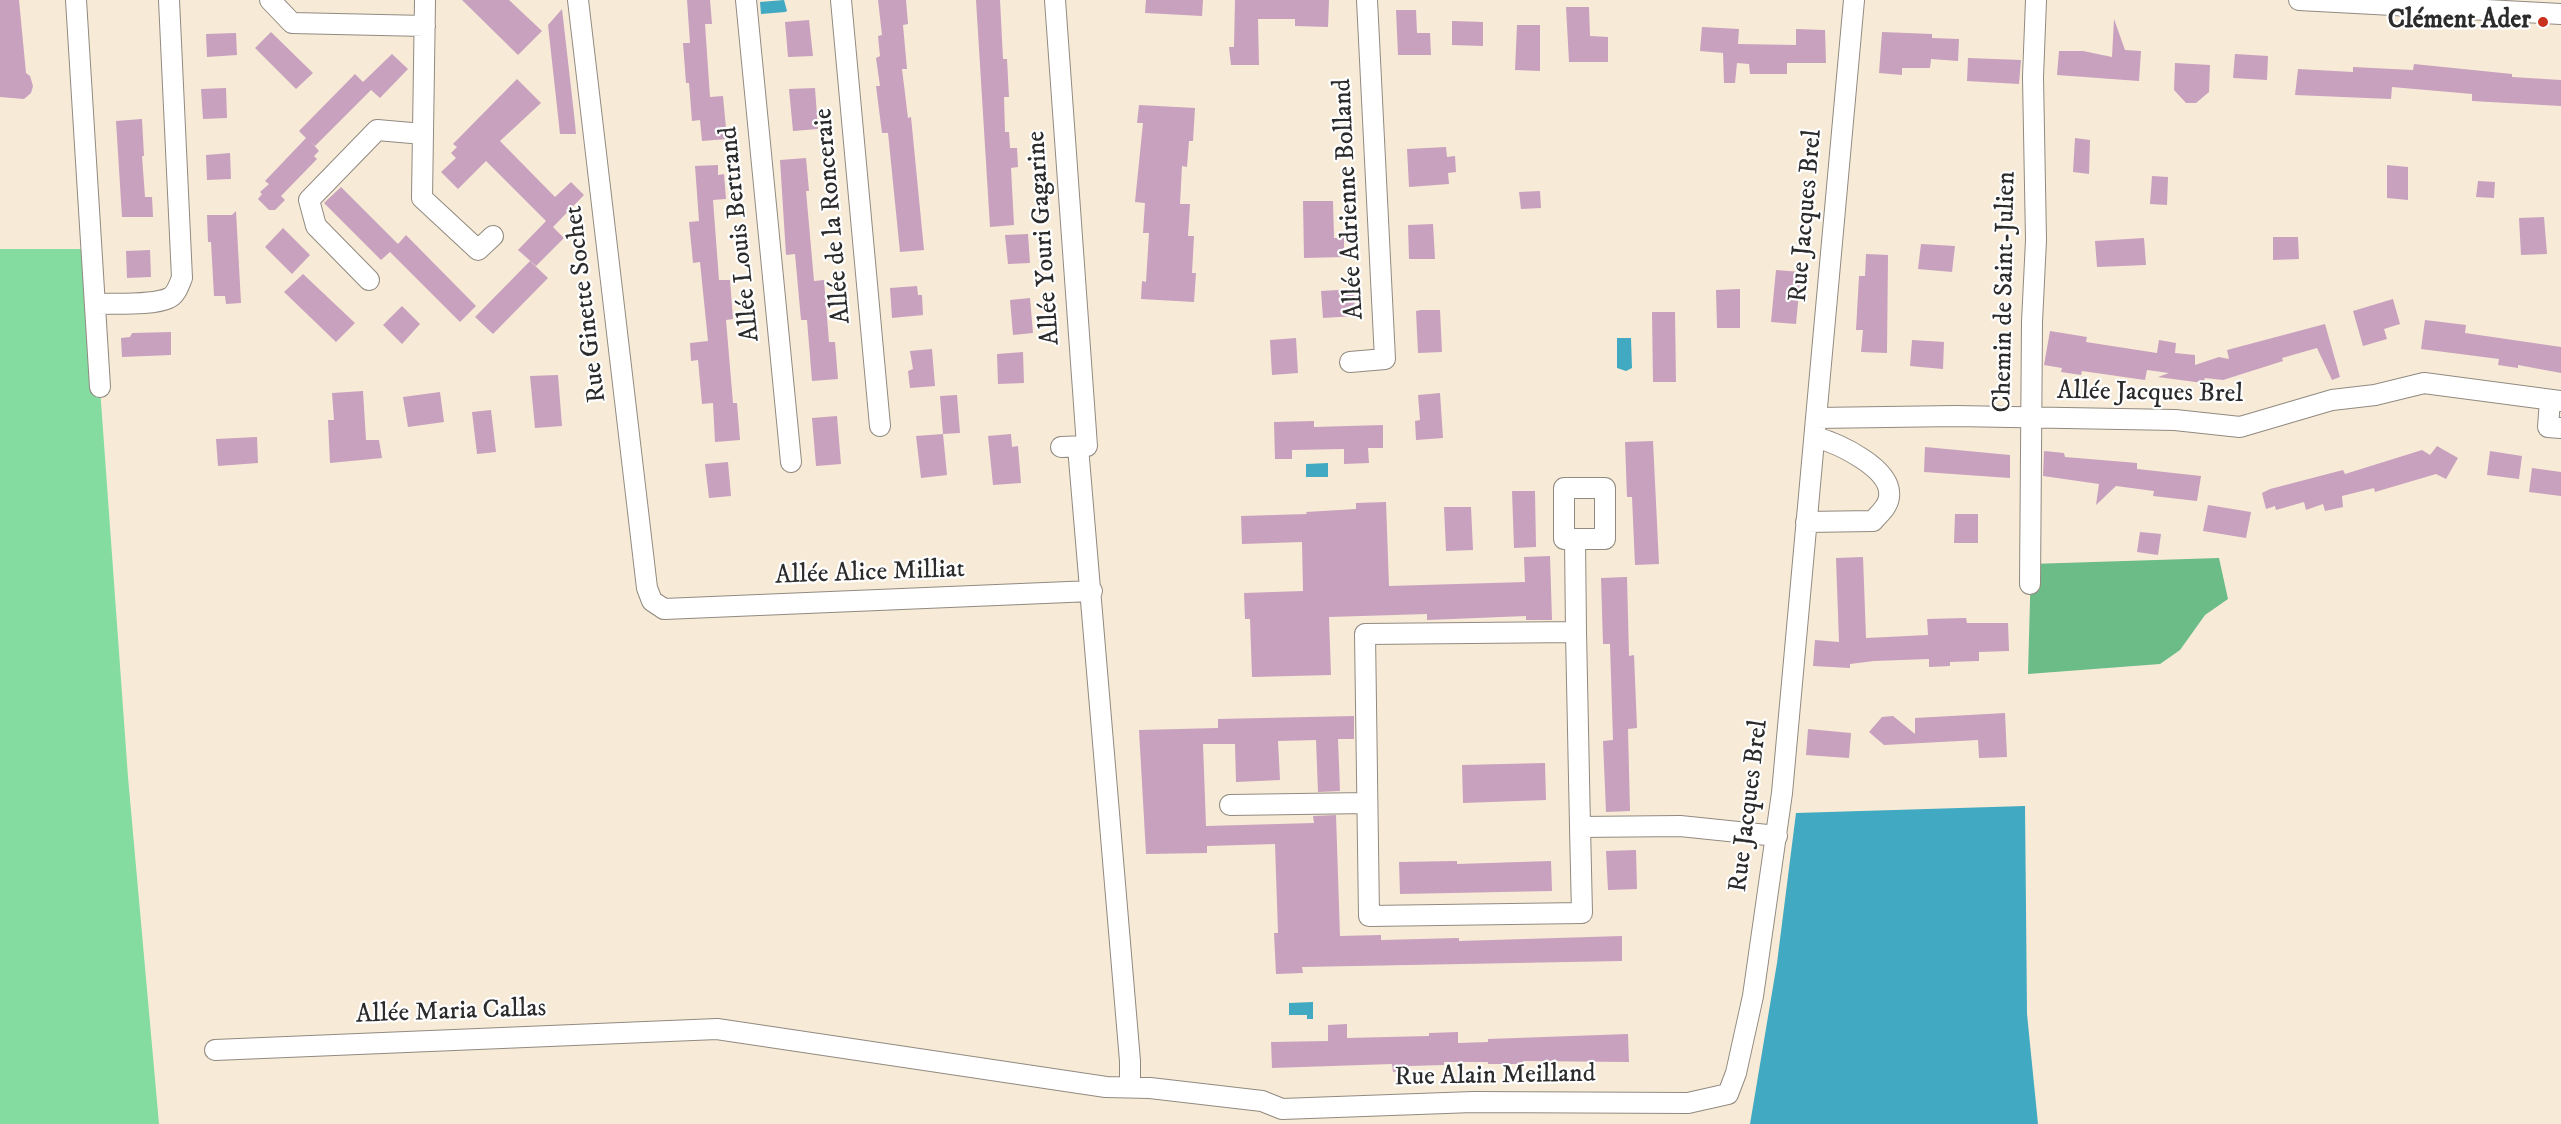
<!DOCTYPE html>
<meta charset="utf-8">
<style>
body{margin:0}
canvas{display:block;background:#f7ead6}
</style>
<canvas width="2561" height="1124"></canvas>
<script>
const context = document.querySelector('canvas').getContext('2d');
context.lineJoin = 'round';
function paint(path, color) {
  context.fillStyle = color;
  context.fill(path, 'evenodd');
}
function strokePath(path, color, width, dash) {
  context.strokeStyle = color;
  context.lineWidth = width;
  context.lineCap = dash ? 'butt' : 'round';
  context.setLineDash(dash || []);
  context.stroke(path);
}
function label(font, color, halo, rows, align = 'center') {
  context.font = font + ' "IM FELL DW Pica",serif';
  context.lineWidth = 4.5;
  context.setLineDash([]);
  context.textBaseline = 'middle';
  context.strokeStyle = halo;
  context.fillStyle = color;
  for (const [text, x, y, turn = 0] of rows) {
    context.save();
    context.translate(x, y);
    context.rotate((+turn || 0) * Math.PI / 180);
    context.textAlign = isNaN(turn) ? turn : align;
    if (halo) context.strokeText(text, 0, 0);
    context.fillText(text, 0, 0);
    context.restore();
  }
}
paint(new Path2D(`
 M0 249H90L128 777 159 1124H0Z`), '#84dca1');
paint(new Path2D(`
 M2219 558 2228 599 2205 615 2180 650 2160 664 2028 674 2031 564Z`), '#6bbc87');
paint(new Path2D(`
 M784 0 787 11 785 12 761 14 760 2Z
 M1617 338H1631L1632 368 1626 371 1617 368Z
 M1328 463V477H1306V464Z
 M2025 806 2027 1014 2038 1124H1750L1777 963 1796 813Z
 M1313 1002V1019H1307V1015H1289V1003Z`), '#41a9c1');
paint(new Path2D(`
 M0 0H19L26 73 30 76 33 86 31 93 24 99 0 97Z
 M462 0H509L542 31 518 55Z
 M687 0H710L712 24H705L710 97 723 96 727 139 702 141 700 120 692 121 689 83H686L683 43H690Z
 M878 0H906L908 24 903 25 907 69H902L908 118 911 117 924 250 900 252 888 133H882L876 86H880L876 58 880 56 878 36 882 35Z
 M976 0H1000L1003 59H1007L1009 97H1004L1005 132H1009L1010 148H1017L1018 167 1011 168 1014 225 990 227Z
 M1146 0H1203L1202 16 1145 13Z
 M1235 0H1329L1328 27 1295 26V19H1258L1259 65H1231L1229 47H1234Z
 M1566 7H1589L1590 36 1608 37V62H1569Z
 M562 9 574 114 576 134H560L548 25Z
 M1396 10H1416L1417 33H1430L1431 55H1398Z
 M2114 19 2125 50 2141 51 2139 81 2057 75 2059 51H2083L2112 57Z
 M809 20 813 56 788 57 785 22Z
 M1452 21 1483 22V46L1452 45Z
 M1517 25H1540V71L1515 70Z
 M1702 27 1739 29 1738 44 1796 45V29L1825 30 1826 63H1787V74H1750L1749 64 1737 63 1735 83H1724L1723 53 1700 51Z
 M271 32 313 73 296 89 255 48Z
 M1882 32 1932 34V38L1959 39 1958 61 1931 59 1930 68H1902V75L1879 73Z
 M236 33 237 55 207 57 206 34Z
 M392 54 408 69 380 98 371 90 315 146 311 142 319 151 314 156 317 159 281 196 285 200 275 210H269L258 199 262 194 260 192 269 184 265 181 306 138 299 131 355 74 363 82Z
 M2235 54 2268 56 2267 80 2233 78Z
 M1968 58 2021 60 2019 84 1967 81Z
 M2175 63 2210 65 2209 92 2196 103H2186L2174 90Z
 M2414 64 2512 74V77L2561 80V106L2472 101V94L2392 87 2391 99 2295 95 2298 69 2353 72V67L2413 70Z
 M517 79 541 103 500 141 555 197 571 182 584 195 553 227 564 238 536 266 518 250 546 221 486 161 458 189 441 172 456 158 451 153 457 147 453 144Z
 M226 88 227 118 203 119 201 89Z
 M815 88 818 129 793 131 789 89Z
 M1139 105 1195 108 1193 141H1189L1187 167 1182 166 1180 204H1190L1188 236H1194L1192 273H1196L1194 302 1141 299 1142 281 1146 282 1149 233H1143L1145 203 1135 202 1143 123H1137Z
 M142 119 144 156H142L145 197H152L153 217H122L116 121Z
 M2075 138 2090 140 2089 174 2073 172Z
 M1446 147 1447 157 1455 156 1456 172 1448 173 1449 184 1409 187 1407 149Z
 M230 153 231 179 207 180 206 155Z
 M806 158 809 191H806L814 281 824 280 829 342H835L838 379 812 381 807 320H801L795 254 786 255 780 160Z
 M718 165V175L724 174 726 199 713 200 719 280H730L733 319 726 320 733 403H737L740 440 715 442 713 403 702 404 698 360 691 361 690 343 708 341 700 262 693 263 689 222 699 221 695 166Z
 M2387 165 2408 167V200L2387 198Z
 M2152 176 2168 177 2167 205 2150 204Z
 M2478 181 2495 182 2494 198 2476 197Z
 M341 187 398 244 406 235 476 306 460 322 390 252 381 260 324 203Z
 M1540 191 1541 208 1521 209 1519 192Z
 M1303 201H1333L1334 238H1344V257L1304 258Z
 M236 211 241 303 226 304 225 296H214L211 242H208L207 215H232Z
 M2544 217 2547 254 2521 255 2519 218Z
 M1433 224 1435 259H1409L1408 225Z
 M283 228 310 255 292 274 265 247Z
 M1028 234 1030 263 1008 264 1005 235Z
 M2273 237H2298L2299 259 2273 260Z
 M2144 238 2146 265 2097 267 2095 241Z
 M1921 244 1955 246 1952 272 1918 269Z
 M150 250 151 277 127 278 126 251Z
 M1866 254 1888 255 1887 353 1861 352 1863 330H1856L1859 276H1865Z
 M530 261 548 278 493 334 475 317Z
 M1776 270 1801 272 1796 324 1771 322Z
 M303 274 355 323 336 342 284 292Z
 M917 286 918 295H922L923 315 892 318 890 288Z
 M1354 289 1355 316 1323 318 1321 291Z
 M1740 289V328H1717L1716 290Z
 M1030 298 1033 333 1013 335 1010 300Z
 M2393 299 2400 324 2384 329 2387 339 2363 346 2353 311Z
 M402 306 420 324 402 344 383 325Z
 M1421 310H1440L1442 352 1418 353 1416 311Z
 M1652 312H1675L1676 382H1653Z
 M2425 320 2466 325 2465 333 2561 347V373L2518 365V368L2498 365 2499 359 2421 349Z
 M2325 324 2340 377 2332 380 2317 348 2282 358 2283 361 2223 380 2205 378 2203 383 2158 377 2169 373 2147 370 2145 380 2082 371 2081 375 2061 372 2062 368 2044 365 2050 331 2087 337 2086 342 2157 353 2159 340 2176 343 2175 353 2195 355V365L2219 357 2229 359 2227 350Z
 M171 332V355L122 357 121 338 130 337 132 333Z
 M1296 338 1298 373 1272 375 1270 340Z
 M1912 340 1944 342 1943 369 1910 366Z
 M932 349 935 386 910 388 908 371 913 369 910 351Z
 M1023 352 1024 383 998 384 997 354Z
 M558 375 562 426 535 428 530 376Z
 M363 391 366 440H379L382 458 330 463 328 420H334L332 393Z
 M440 392 444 422 408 427 403 397Z
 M1440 393 1443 438 1416 440 1415 421 1420 420 1418 395Z
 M957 395 960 433 943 434 947 475 921 478 916 436 943 434 940 396Z
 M491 410 496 452 477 454 472 412Z
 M837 416 841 464 816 466 812 418Z
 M1314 421V427L1383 425V448H1368L1369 463 1344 464V449L1292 450V459H1275L1274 422Z
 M1011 434 1012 447 1018 446 1021 483 993 485 988 436Z
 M257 437 258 463 218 466 216 439Z
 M1653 441 1659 564 1635 565 1632 497H1627L1625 442Z
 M2437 446 2458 458 2446 479 2436 474 2375 492 2374 488 2342 496 2343 507 2325 511 2323 504 2306 510 2304 502 2276 510 2275 506 2266 509 2262 493 2270 489 2343 470 2345 474 2422 450 2430 455Z
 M1925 447 2010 455V478L1924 472Z
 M2044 451 2064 453 2065 457 2137 463V469L2201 476 2197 501 2153 496 2154 491 2116 486 2096 505 2099 484 2043 476Z
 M2490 451 2522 456 2519 479 2487 475Z
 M728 462 731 496 709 498 705 464Z
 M2532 468 2561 472V496L2529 492Z
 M1512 491H1535L1536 547 1514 548Z
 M1386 502 1389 586 1525 582 1524 557 1550 556 1552 620H1526V616L1427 620V614L1329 617 1331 675 1252 677 1250 619H1245L1244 593 1303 591 1302 542 1242 544 1241 516 1307 514 1306 512 1356 509V503Z
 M2208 505 2251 512 2246 538 2203 531Z
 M1444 507H1471L1473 550 1446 551Z
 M1955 514H1978V543H1954Z
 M2140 532 2161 534 2158 555 2137 552Z
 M1863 557 1866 638 1928 635 1927 619 1966 618 1967 623H2008L2009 651 1979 652V661L1950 662V666L1929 667V659L1874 661 1850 664V668L1813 666 1815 640 1839 642 1836 558Z
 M1627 577 1629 656 1634 655 1637 728 1628 729 1630 811 1606 812 1603 741 1613 740 1610 644H1603L1601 578Z
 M2005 713 2007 757 1979 758 1978 740 1884 745 1869 732 1882 717 1893 716 1915 734V718Z
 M1354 716V739H1338L1340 791 1318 792 1316 740 1278 741 1280 780 1236 782 1235 744H1203L1206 826 1314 823 1313 816 1336 815 1340 936 1381 935V940L1459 938V941L1622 936V961L1302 967 1303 973 1276 974 1274 933H1278L1275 844 1207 846V853L1146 854 1139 730 1218 728V719Z
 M1808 729 1851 733 1849 758 1806 755Z
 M1545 763 1546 800 1463 803 1462 765Z
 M1636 850 1637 889 1608 890 1606 851Z
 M1457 861V864L1551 861 1552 891 1400 894 1399 862Z
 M1347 1024V1038L1429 1036V1033L1458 1032V1043L1488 1042V1039L1628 1034 1629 1062 1523 1061V1064H1488V1062H1444V1065L1409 1066 1410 1071 1393 1072 1392 1064 1272 1068 1271 1042 1328 1041V1025Z`), '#c8a1bf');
const minor = new Path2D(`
 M76 0 100 387
 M270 0 292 23 425 26
 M425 0 422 198 478 250 493 236
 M578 0 647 588 652 601 664 609 1092 591
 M746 0 791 462
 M841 0 880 426
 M1055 0 1087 446 1061 447
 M2299 0 2561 14
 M369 280 316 226 309 200 377 130 423 134
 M95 304C114 303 152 306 169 298 176 295 179 285 182 278L169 0
 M1350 362 1385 359 1367 0
 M2550 400 2548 427 2561 428
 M1816 418 1956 416 2175 420 2240 427 2332 400 2375 395 2424 383 2561 401
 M1078 447 1130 1061V1087
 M1806 522 1873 521C1879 514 1888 507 1889 497 1893 468 1837 443 1815 437
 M1575 539H1564V488H1605V539H1575L1576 632
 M2030 584 2032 322 2036 240 2033 77 2036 0
 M1230 805 1367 803
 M1580 827 1582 913 1369 916 1365 634 1576 632 1580 827 1680 826 1777 836
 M215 1050 717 1029 1106 1087 1150 1088 1262 1101 1282 1109 1473 1102 1688 1103 1728 1094 1736 1073 1753 996 1782 793 1854 0`);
strokePath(minor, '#918a80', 22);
strokePath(minor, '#fff', 20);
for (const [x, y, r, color] of [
 [2543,22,6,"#c8321e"]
]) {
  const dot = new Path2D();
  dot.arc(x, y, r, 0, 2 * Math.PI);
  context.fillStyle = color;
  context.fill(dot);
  strokePath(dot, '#fff', 2);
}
label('bold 26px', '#2b2b2b', '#fff', [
 ["Clément Ader",2531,22]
], 'right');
label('26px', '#2b2b2b', '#fff', [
 ["Allée Adrienne Bolland",1350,199,-93],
 ["Allée de la Ronceraie",834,216,-95],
 ["Rue Jacques Brel",1807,216,-85],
 ["Allée Louis Bertrand",741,234,-96],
 ["Allée Youri Gagarine",1045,238,-94],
 ["Chemin de Saint-Julien",2006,292,-89],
 ["Rue Ginette Sochet",587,304,-97],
 ["Allée Jacques Brel",2150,394,1],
 ["Allée Alice Milliat",870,574,-2],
 ["Rue Jacques Brel",1750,806,-83],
 ["Allée Maria Callas",451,1013,-2],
 ["Rue Alain Meilland",1495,1077,-1]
]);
</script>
